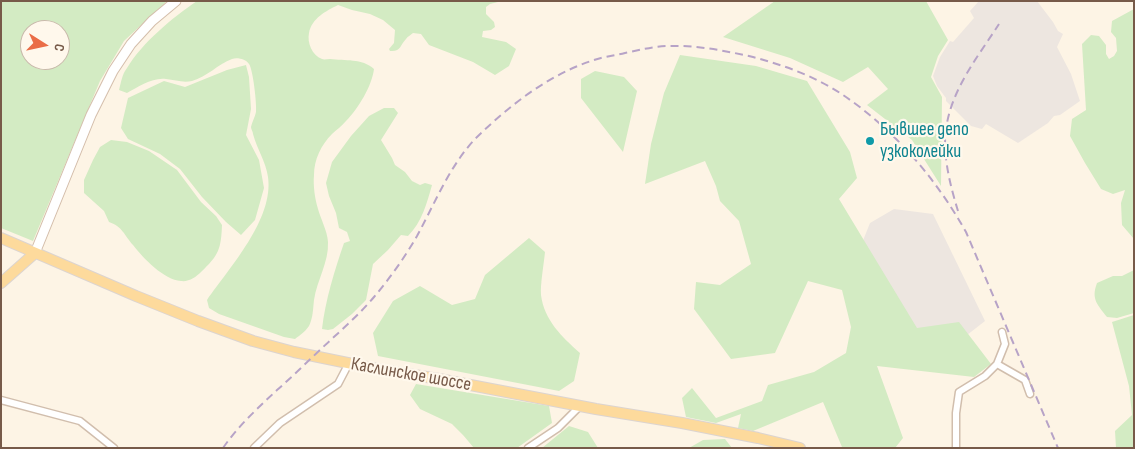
<!DOCTYPE html>
<meta charset="utf-8">
<style>
body{margin:0}
#map{position:relative;width:1135px;height:449px;overflow:hidden;background:#fdf4e5;font-family:"Sofia Sans Condensed",sans-serif}
canvas{display:block}
.frame{position:absolute;inset:0;border:2px solid #775a49;pointer-events:none}
.north{position:absolute;left:20px;top:20px;width:50px;height:50px;box-sizing:border-box;background:#fff8ec;border:1px solid #c9b9ab;border-radius:50%;rotate:100deg;font-size:14px;font-weight:700;line-height:20px;text-align:center;color:#775a49}
.north::after{content:'';display:block;margin:auto;width:18px;height:22px;background:#ea6d47;clip-path:polygon(50% 0,100% 100%,50% 72%,0 100%)}
</style>
<div id="map">
<canvas width="1135" height="449"></canvas>
<div class="frame"></div>
<div class="north">С</div>
</div>
<script>
const context = document.querySelector('canvas').getContext('2d');
context.lineJoin = 'round';
function paint(path, color) {
  context.fillStyle = color;
  context.fill(path, 'evenodd');
}
function strokePath(path, color, width, dash) {
  context.strokeStyle = color;
  context.lineWidth = width;
  context.lineCap = dash ? 'butt' : 'round';
  context.setLineDash(dash || []);
  context.stroke(path);
}
function label(font, color, halo, rows, align = 'center') {
  context.font = font + ' "Sofia Sans Condensed",sans-serif';
  context.lineWidth = 4.5;
  context.setLineDash([]);
  context.textBaseline = 'middle';
  context.strokeStyle = halo;
  context.fillStyle = color;
  for (const [text, x, y, turn = 0] of rows) {
    context.save();
    context.translate(x, y);
    context.rotate((+turn || 0) * Math.PI / 180);
    context.textAlign = isNaN(turn) ? turn : align;
    if (halo) context.strokeText(text, 0, 0);
    context.fillText(text, 0, 0);
    context.restore();
  }
}
paint(new Path2D(`
 M979 1H1037L1053 22 1058 31 1063 34 1057 47 1071 74 1080 101 1060 115 1054 116 1048 123 1018 143 986 124 982 129 971 126 946 101V98L937 86 933 76 940 57 950 41 953 42 974 18 970 11Z
 M894 209 933 214 985 321 962 339 912 335 858 253 870 223Z`), '#ede6e0');
paint(new Path2D(`
 M1 1H167L124 41 100 81 33 241 1 228ZM30 30H60V60H30Z
 M197 1H497L498 2 490 4 486 7V14L494 22 495 27 491 30 483 31 482 37 506 42 516 49 509 66 495 75 473 62 429 45 421 34 413 33C411 35 408 36 406 39 400 45 401 52 390 51L389 49 394 43 395 30 383 20 370 14 352 10 338 5C326 11 312 18 309 33 307 43 312 55 322 59 324 60 327 59 330 59 345 61 362 58 374 69 372 86 358 109 346 121 342 126 336 130 332 134 321 145 314 160 314 175 313 186 315 199 318 209 321 220 327 230 328 242 329 262 317 280 314 300 313 309 313 318 309 326 305 332 300 335 295 339L284 337 219 314 209 308 207 300C230 267 274 219 268 177 266 162 257 149 253 134 253 132 251 129 251 127 252 122 255 117 256 112 257 105 253 69 249 64 246 59 237 57 232 59 218 64 207 77 192 81 183 83 175 80 166 79 153 77 138 87 127 93L119 90C121 83 122 74 127 68 143 42 172 18 197 1Z
 M775 1H926L948 40 938 56 931 77 942 97 941 186 912 140 867 105 888 89 868 67 843 82 790 58 723 37Z
 M1134 9V239L1122 225 1121 203 1125 190 1113 194 1101 189 1085 163 1070 136 1072 119 1086 110 1082 44 1091 35 1099 36 1106 45V54L1109 59 1114 56 1117 51 1116 38 1111 32 1112 21Z
 M680 55 756 66 807 81 850 152 857 178 839 199 917 328 959 322 991 364 974 377 877 366 903 438 895 448 842 447 823 402 753 431 738 428 741 414 716 423 686 417 682 398 692 388 716 418 762 401 768 385 814 372 846 353 851 327 842 290 808 281 775 353 731 359 694 309 696 282 720 285 751 264 739 221 720 201 716 186 705 161 645 184 651 144 664 93Z
 M246 65 249 77 251 109 246 135 259 160 264 188 255 220 241 235 226 222 202 197 180 169 160 154 128 139 121 128 128 98 164 81 185 87 227 70Z
 M595 71 624 77 637 91 623 152 581 98V79Z
 M384 108H394L398 113 381 140 392 158 395 165 405 172 412 181 420 185 425 183 432 185C427 203 422 222 408 236L401 235 388 250 373 264 366 300 352 314 333 329 328 330 322 329C325 301 335 269 344 243L350 241 347 232 339 228 336 213 329 196 326 183 332 162 351 136 369 116Z
 M111 140 127 142 149 151 177 170 201 202 216 216 222 225C221 249 219 255 201 272 196 277 189 282 181 281 164 280 143 258 133 245 124 235 123 227 109 222L104 211 84 193V180L93 160 100 147Z
 M529 238 545 252C544 263 540 285 541 295 544 320 562 337 580 353L574 381 559 391 378 356 373 333 393 301 420 286 452 305 475 299 485 275Z
 M1134 270V313L1117 318 1107 317C1097 304 1091 299 1097 283L1113 276H1122Z
 M1134 315V448H1116L1115 431 1132 415 1129 386 1112 322Z
 M416 384 549 406 552 423 517 448H474L463 435 452 424 420 409 410 395Z
 M569 426 588 432 598 448H542Z
 M725 439 732 448H689L703 440Z`), '#d3ebc3');
const street = new Path2D(`
 M997 364 1005 344 1002 332
 M1 400 80 421 114 448
 M254 448 280 423 338 384 349 363
 M528 448 558 428 580 406
 M956 448V413L959 392 985 376 997 364 1025 380 1030 394`);
const secondary = new Path2D(`
 M35 253 91 115 113 71 131 44 152 21 176 1`);
const primary = new Path2D(`
 M1 238 136 296 198 321 253 341 294 352 377 369 439 379 596 409 682 423 758 438 800 448
 M1 283 35 253`);
strokePath(street, '#d1bead', 9);
strokePath(secondary, '#d4beab', 11);
strokePath(primary, '#dcd4d0', 12);
strokePath(street, '#fff', 6);
strokePath(secondary, '#fff', 9);
strokePath(primary, '#fdda9c', 10);
strokePath(new Path2D(`
 M958 211C950 185 941 150 947 123 954 86 979 55 999 24
 M223 448C238 426 258 408 277 390 292 377 306 363 321 349 339 332 358 316 374 297 390 278 405 257 417 236 435 203 450 165 476 138 511 104 553 71 601 58 609 56 617 55 625 53 640 50 654 46 669 46 697 45 726 51 753 57 783 65 814 76 840 93 893 128 935 177 966 232L1058 448`), '#b7a3c7', 2, [8, 5]);
for (const [x, y, r, color] of [
 [870,141,5,"#0f9aa8"]
]) {
  const dot = new Path2D();
  dot.arc(x, y, r, 0, 2 * Math.PI);
  context.fillStyle = color;
  context.fill(dot);
  strokePath(dot, '#fff8ec', 2);
}
label('19px', '#0d838f', '#fff8ec', [
 ["Бывшее депо",880,130],
 ["узкоколейки",880,152]
], 'left');
label('19px', '#775a49', '#fff8ec', [
 ["Каслинское шоссе",411,375,10]
]);
</script>
